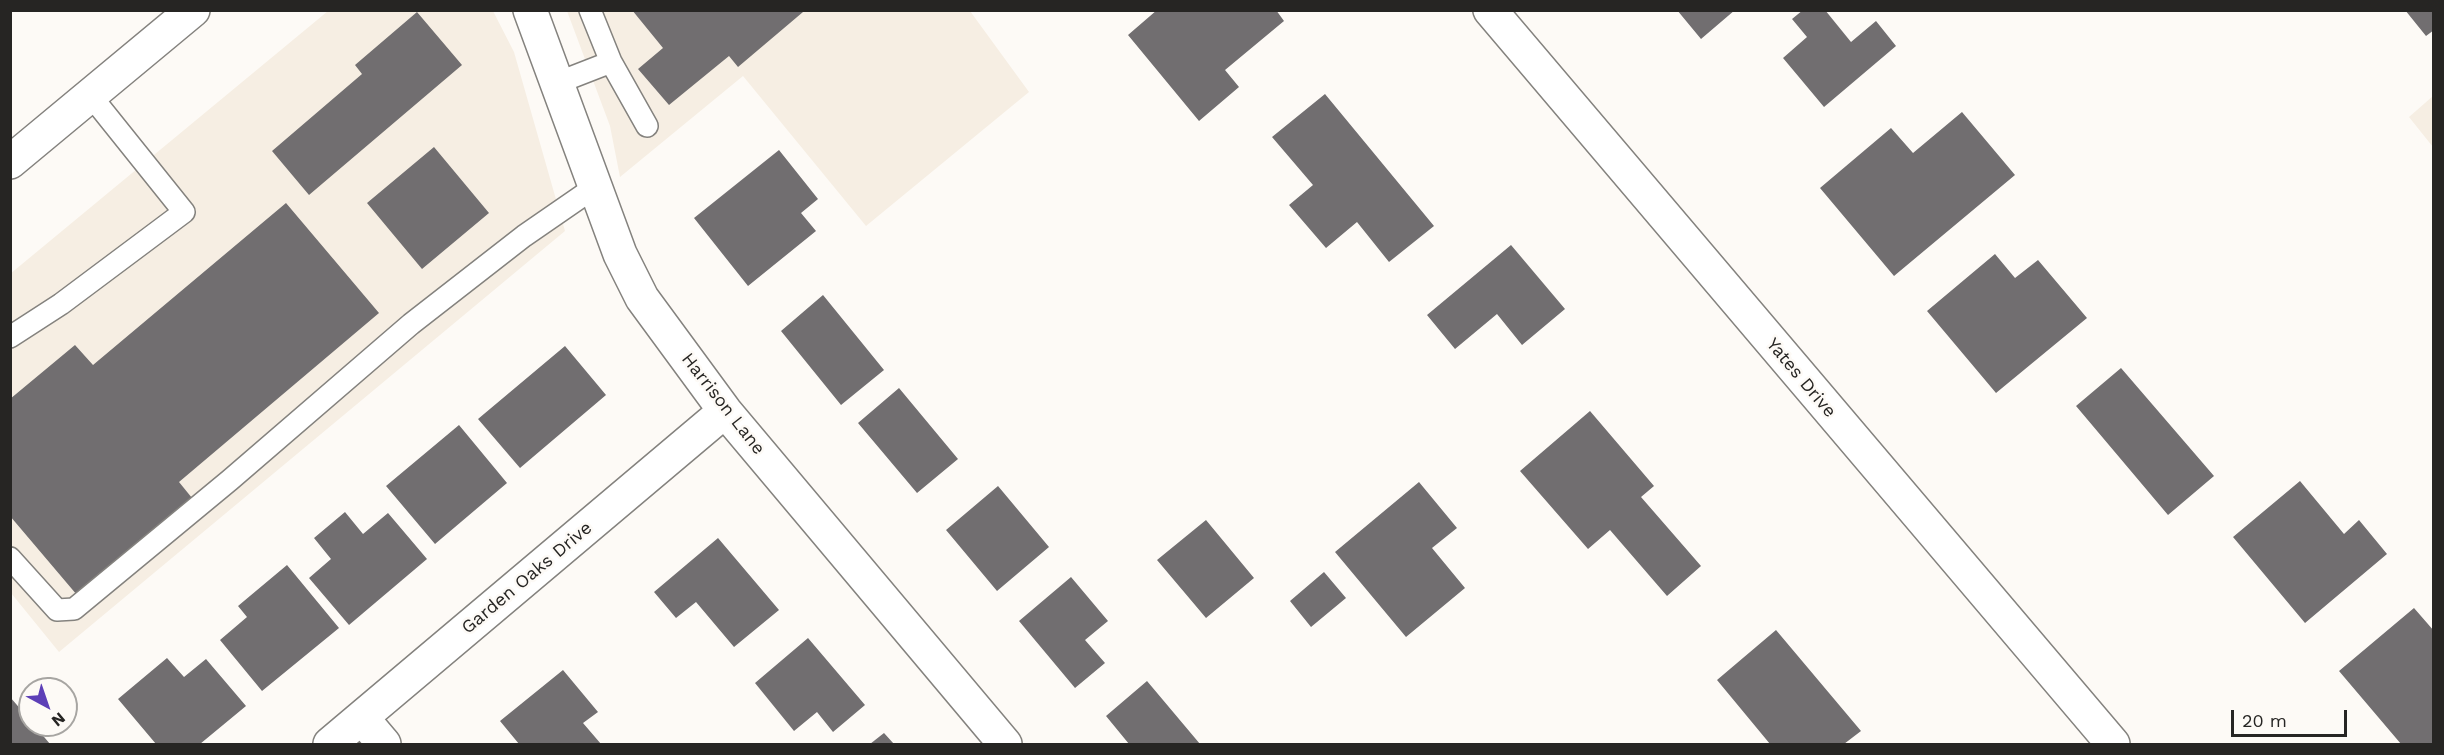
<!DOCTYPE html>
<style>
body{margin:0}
#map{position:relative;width:2444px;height:755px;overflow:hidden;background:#fdfaf6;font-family:"Work Sans",sans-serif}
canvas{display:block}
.frame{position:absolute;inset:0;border:12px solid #262523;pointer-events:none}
.north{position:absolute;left:18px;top:677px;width:60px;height:60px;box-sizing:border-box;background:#fdfaf6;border:2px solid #a7a5a2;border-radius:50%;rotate:140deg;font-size:16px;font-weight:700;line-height:24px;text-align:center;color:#262523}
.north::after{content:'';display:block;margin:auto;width:21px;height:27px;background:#5d3fb7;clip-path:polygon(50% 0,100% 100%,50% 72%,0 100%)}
.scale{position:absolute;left:2231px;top:710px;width:116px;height:27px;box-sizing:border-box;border:3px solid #262523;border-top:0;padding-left:8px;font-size:18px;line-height:21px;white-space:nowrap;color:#262523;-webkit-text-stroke:4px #fdfaf6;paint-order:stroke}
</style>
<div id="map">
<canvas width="2444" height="755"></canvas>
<div class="frame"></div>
<div class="north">N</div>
<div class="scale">20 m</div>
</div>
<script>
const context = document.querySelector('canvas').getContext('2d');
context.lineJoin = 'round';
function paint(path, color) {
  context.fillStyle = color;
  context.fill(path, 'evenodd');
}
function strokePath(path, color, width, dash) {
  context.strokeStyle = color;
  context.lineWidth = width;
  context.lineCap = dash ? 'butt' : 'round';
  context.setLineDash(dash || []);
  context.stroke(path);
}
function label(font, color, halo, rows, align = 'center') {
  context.font = font + ' "Work Sans",sans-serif';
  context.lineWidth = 5;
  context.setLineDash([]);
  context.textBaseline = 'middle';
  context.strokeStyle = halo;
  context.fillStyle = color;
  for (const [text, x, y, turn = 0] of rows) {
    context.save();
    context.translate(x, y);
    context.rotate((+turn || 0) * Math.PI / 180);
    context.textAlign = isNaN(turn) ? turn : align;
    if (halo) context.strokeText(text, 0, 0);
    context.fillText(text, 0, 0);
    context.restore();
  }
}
paint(new Path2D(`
 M328 11H493L514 52 565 231 59 652 11 593 10 274Z
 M567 11H970L1029 92 866 226 743 76 620 177 610 126Z
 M2433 96V147L2409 117Z`), '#f6eee3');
paint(new Path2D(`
 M632 10H802L803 12 738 67 729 56 669 105 638 69 663 48Z
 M1157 10H1276L1284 21 1225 70 1239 87 1199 121 1128 35Z
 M1677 10H1735L1701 39Z
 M1803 10H1825L1851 42 1876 21 1896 46 1824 107 1783 58 1807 37 1792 19Z
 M2405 10H2434V30L2426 36Z
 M417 12 462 65 309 195 272 151 362 74 355 65Z
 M1325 94 1434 226 1389 262 1357 222 1326 248 1289 205 1313 185 1272 137Z
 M1962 112 2015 175 1894 276 1820 188 1891 128 1913 153Z
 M434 147 489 213 422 269 367 203Z
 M779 150 818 199 801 213 816 231 748 286 694 218Z
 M286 203 379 313 179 482 192 498 77 595 10 516V399L75 345 93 365Z
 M1511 245 1565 309 1522 345 1497 314 1455 349 1427 315Z
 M1995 254 2015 278 2038 260 2087 318 1996 393 1927 311Z
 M823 295 884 370 841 405 781 331Z
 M565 346 606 395 520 468 478 419Z
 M2121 368 2214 476 2168 515 2076 406Z
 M899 388 958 459 917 493 858 423Z
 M1590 411 1654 486 1641 497 1701 566 1667 596 1610 530 1588 549 1520 471Z
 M459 425 507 483 435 544 386 486Z
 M2300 481 2344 534 2359 520 2387 554 2305 623 2233 537Z
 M1419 482 1457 528 1432 548 1465 588 1406 637 1335 552Z
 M998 486 1049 547 997 591 946 530Z
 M345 512 363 534 388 513 427 559 349 625 309 578 331 559 314 538Z
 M1206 520 1254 578 1206 618 1157 560Z
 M718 538 779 610 734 647 696 602 676 618 654 592Z
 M287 565 339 628 262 691 220 640 247 617 238 606Z
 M1324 572 1346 598 1311 627 1290 601Z
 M1071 577 1108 621 1085 640 1105 663 1075 688 1019 621Z
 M2414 608 2434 631 2432 744H2401L2339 671Z
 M1776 630 1861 731 1844 744H1770L1717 680Z
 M808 638 865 705 833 732 817 712 794 731 755 683Z
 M167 658 184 677 206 659 246 706 200 744H156L118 699Z
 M563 670 598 712 583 723 601 744H519L500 721Z
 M1147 681 1200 744H1129L1106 716Z
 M10 697 30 720V725H34L50 744H10Z
 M884 733 894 744H870Z`), '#716e70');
const lane = new Path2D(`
 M590 10 611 62
 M557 83 611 62 647 126
 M10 337 61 304 184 212 91 96
 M10 558 57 610 74 609 230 480 411 324 524 236 595 187`);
const street = new Path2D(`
 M530 10 620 254 642 298 725 411 1005 744
 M1490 10 2113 744
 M362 718 384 744
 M330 744 725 411`);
const secondary = new Path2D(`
 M10 162 193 10`);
strokePath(lane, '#84827e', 24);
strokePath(street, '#84827e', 36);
strokePath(secondary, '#84827e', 36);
strokePath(lane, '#fff', 21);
strokePath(street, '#fff', 33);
strokePath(secondary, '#fff', 33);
label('18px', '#262523', '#fdfaf6', [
 ["Yates Drive",1801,378,50],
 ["Harrison Lane",723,404,52],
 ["Garden Oaks Drive",527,578,-40]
]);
</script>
